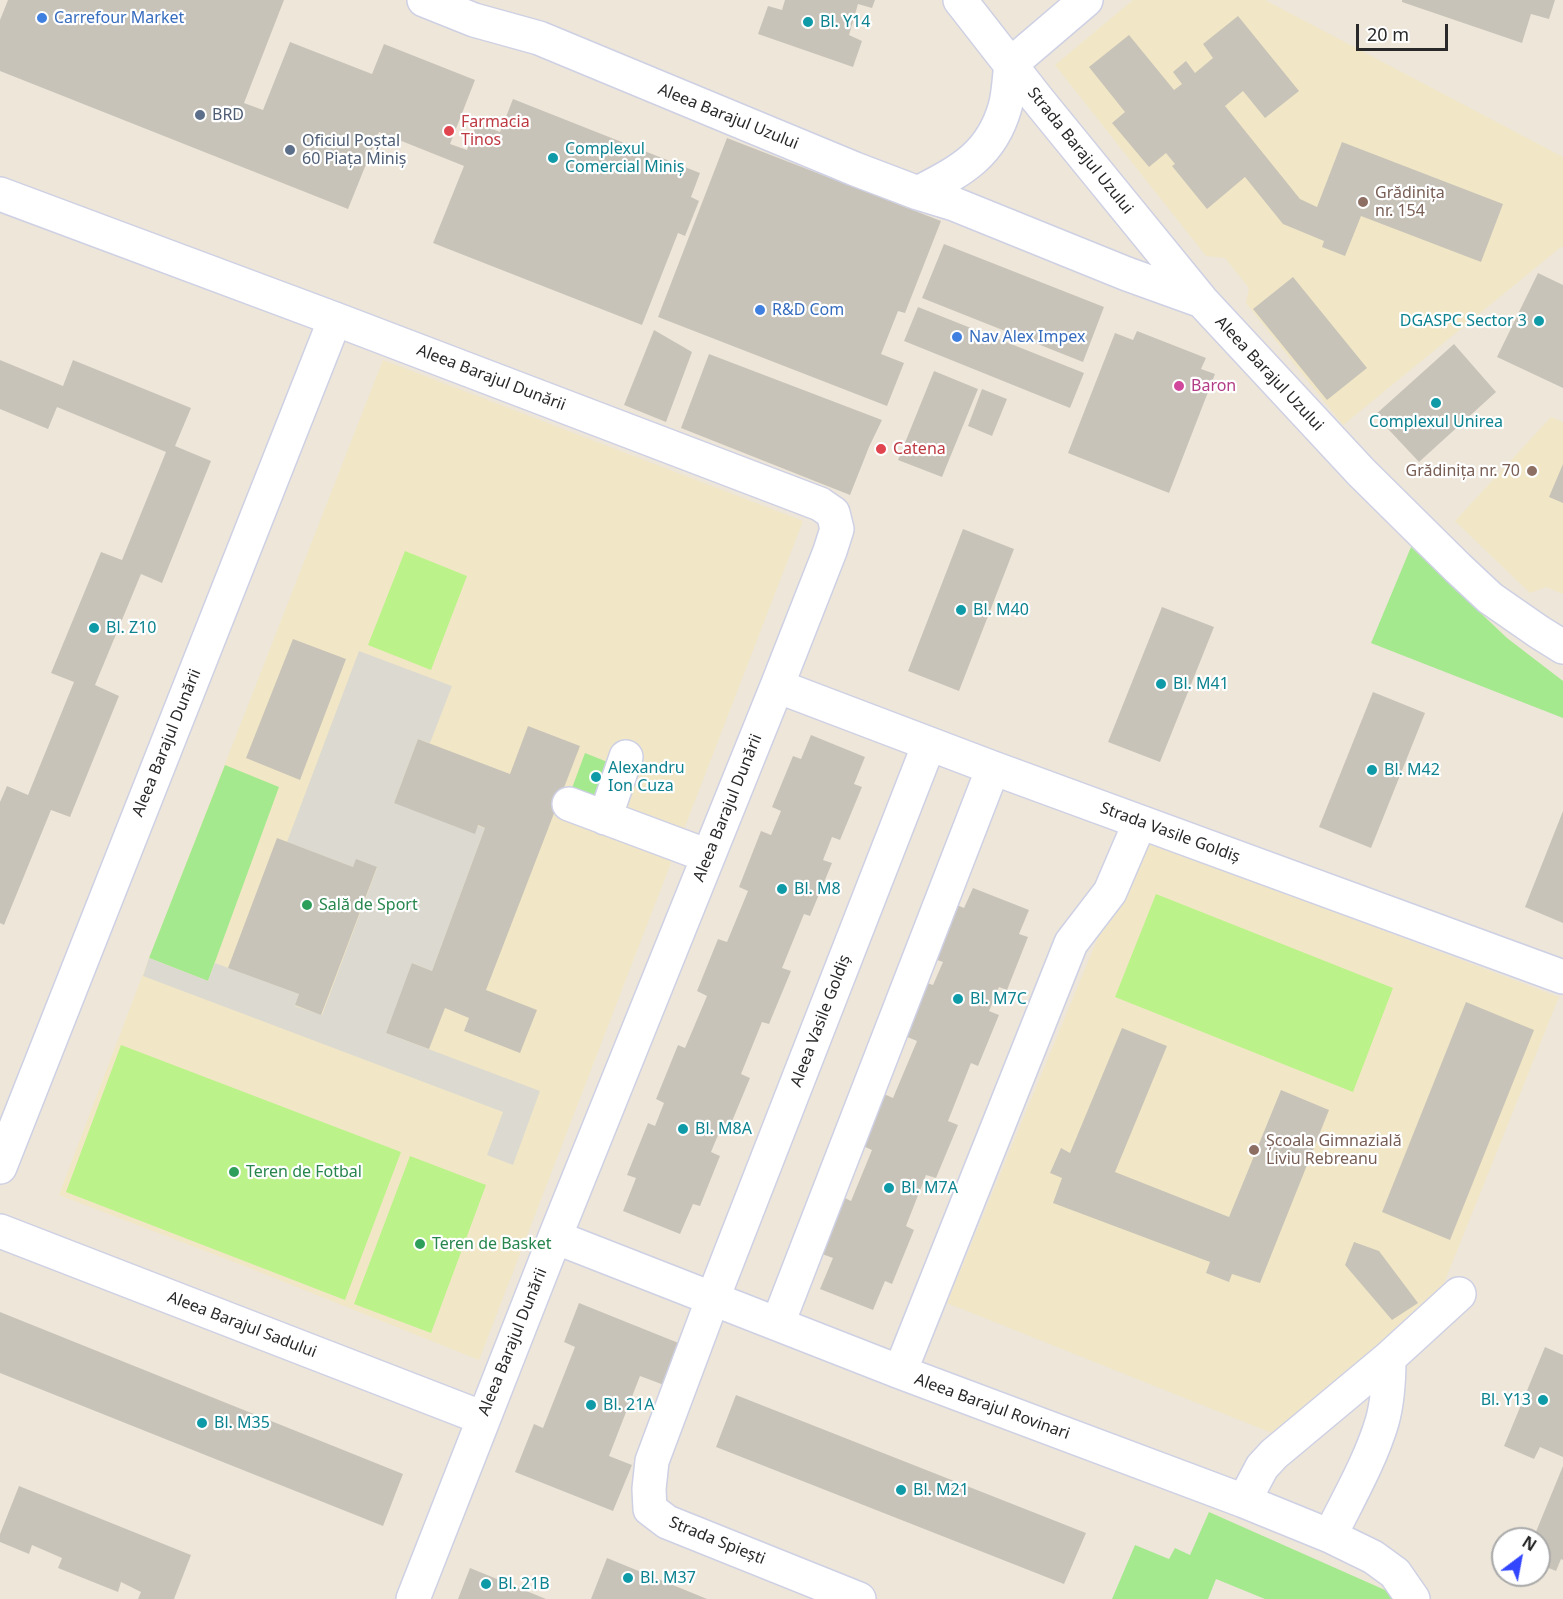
<!DOCTYPE html>
<meta charset="utf-8">
<style>
body{margin:0}
#map{position:relative;width:1563px;height:1599px;overflow:hidden;background:#ede6d9;font-family:"Noto Sans",sans-serif}
canvas{display:block}
.north{position:absolute;left:1491px;top:1527px;width:60px;height:60px;box-sizing:border-box;background:#fff;border:2px solid #a9a9a9;border-radius:50%;rotate:32deg;font-size:16px;font-weight:700;line-height:24px;text-align:center;color:#292929}
.north::after{content:'';display:block;margin:auto;width:21px;height:27px;background:#3346ff;clip-path:polygon(50% 0,100% 100%,50% 72%,0 100%)}
.scale{position:absolute;left:1356px;top:24px;width:92px;height:27px;box-sizing:border-box;border:3px solid #292929;border-top:0;padding-left:8px;font-size:18px;line-height:21px;white-space:nowrap;color:#292929;-webkit-text-stroke:4px #fff;paint-order:stroke}
</style>
<div id="map">
<canvas width="1563" height="1599"></canvas>
<div class="north">N</div>
<div class="scale">20 m</div>
</div>
<script>
const context = document.querySelector('canvas').getContext('2d');
context.lineJoin = 'round';
function paint(path, color) {
  context.fillStyle = color;
  context.fill(path, 'evenodd');
}
function strokePath(path, color, width, dash) {
  context.strokeStyle = color;
  context.lineWidth = width;
  context.lineCap = dash ? 'butt' : 'round';
  context.setLineDash(dash || []);
  context.stroke(path);
}
function label(font, color, halo, rows, align = 'center') {
  context.font = font + ' "Noto Sans",sans-serif';
  context.lineWidth = 4.5;
  context.setLineDash([]);
  context.textBaseline = 'middle';
  context.strokeStyle = halo;
  context.fillStyle = color;
  for (const [text, x, y, turn = 0] of rows) {
    context.save();
    context.translate(x, y);
    context.rotate((+turn || 0) * Math.PI / 180);
    context.textAlign = isNaN(turn) ? turn : align;
    if (halo) context.strokeText(text, 0, 0);
    context.fillText(text, 0, 0);
    context.restore();
  }
}
paint(new Path2D(`
 M1133 0H1265L1563 157V247H1561L1343 425 1246 303 1249 288 1225 258 1206 256 1055 65Z
 M383 360 803 521 479 1360 242 1265 59 1195 149 958Z
 M1551 417 1563 422V594L1546 587 1530 593 1455 521Z
 M1139 838 1559 997 1436 1303 1282 1437 947 1303Z`), '#f1e7c6');
paint(new Path2D(`
 M1411 547 1507 638 1563 681V718L1371 643Z
 M585 753 620 767 607 801 572 788Z
 M225 765 279 787 208 981 149 958Z
 M1209 1512 1394 1594 1392 1599H1265L1216 1579 1208 1599H1112L1135 1545 1169 1559 1175 1548 1190 1555Z`), '#a5e98f');
paint(new Path2D(`
 M405 551 467 576 431 670 368 645Z
 M1156 894 1393 988 1353 1092 1115 997Z
 M121 1045 401 1152 345 1300 66 1192Z
 M410 1156 486 1185 431 1333 354 1304Z`), '#bcf28a');
paint(new Path2D(`
 M359 651 452 686 430 743 418 739 394 803 485 828 432 971 413 963 386 1033 540 1091 513 1165 487 1155 503 1112 143 976 149 958 208 981 215 963 299 994 295 1006 322 1015 377 868 357 860 353 867 287 842Z`), '#dcd9d0');
paint(new Path2D(`
 M8 0H284L244 103 263 110 290 42 372 74 384 44 475 80 450 144 467 150 477 123 500 132 513 99 700 173 691 197 699 201 685 236 678 233 642 325 433 243 464 166 379 132 348 209 0 71V20Z
 M785 0H875L872 8 858 4 849 35 862 41 853 67 758 34 768 6 782 10Z
 M1402 0H1555L1549 19 1531 14 1522 43 1402 2Z
 M1238 16 1299 91 1265 118 1243 91 1225 106 1300 199 1317 207 1342 142 1503 204 1481 262 1361 216 1345 256 1322 247 1324 241 1283 224 1245 177 1207 209 1172 166 1175 164 1166 153 1149 167 1112 123 1125 112 1089 67 1129 35 1174 90 1182 84 1173 72 1186 61 1195 73 1213 58 1203 44Z
 M727 138 941 221 905 313 898 311 881 354 904 363 887 406 658 317Z
 M944 244 1104 307 1083 362 922 298Z
 M1538 273 1563 285V388L1497 357Z
 M1293 277 1367 368 1327 400 1253 309Z
 M918 307 1084 373 1070 408 904 341Z
 M654 330 692 352 666 422 624 405Z
 M1137 331 1206 358 1201 369 1215 374 1169 493 1068 453 1115 333 1133 340Z
 M1454 344 1496 392 1419 462 1375 415Z
 M709 354 882 420 869 447 850 495 681 428Z
 M0 360 63 386 73 360 191 408 175 446 211 461 162 583 141 574 95 685 119 696 70 817 51 810 4 925 0 923V802L7 786 28 795 74 682 51 673 101 552 122 560 166 452 57 407 48 429 0 409Z
 M934 371 978 389 942 477 898 460Z
 M982 389 1007 399 992 436 968 426Z
 M1563 464V503L1549 497Z
 M963 529 1014 549 959 691 908 671Z
 M1162 607 1214 627 1160 762 1108 742Z
 M293 639 346 659 300 780 246 758Z
 M1373 692 1425 713 1371 848 1319 827Z
 M528 726 580 746 486 990 537 1010 520 1053 464 1031 469 1018 445 1008 429 1049 386 1033 412 963 432 971 485 828 478 825 475 834 394 803 418 739 510 774Z
 M811 735 865 757 854 784 862 787 840 840 832 837 823 860 832 863 810 916 804 914 782 968 791 971 769 1024 762 1022 741 1074 750 1078 728 1131 721 1128 711 1152 720 1156 700 1206 693 1204 680 1234 623 1211 636 1178 627 1175 648 1123 655 1126 664 1103 656 1099 678 1045 685 1048 707 996 697 991 718 939 727 942 748 891 739 887 761 831 771 835 781 811 772 807 793 756 801 759Z
 M1563 811V923L1525 907Z
 M277 838 353 867 356 859 377 867 321 1015 295 1005 299 994 228 968Z
 M973 888 1029 910 1019 934 1028 937 1007 990 999 987 989 1011 999 1015 978 1066 971 1063 948 1121 958 1125 936 1178 926 1175 906 1226 914 1230 892 1284 885 1281 873 1310 820 1289 833 1258 822 1254 845 1198 851 1201 872 1150 863 1146 884 1094 893 1098 917 1041 905 1036 927 983 933 985 943 962 934 959 957 905 964 908Z
 M1466 1002 1534 1030 1450 1240 1382 1212Z
 M1122 1028 1167 1046 1115 1172 1229 1217 1281 1090 1329 1110 1260 1283 1232 1274 1229 1282 1206 1273 1210 1262 1053 1203 1062 1178 1050 1173 1061 1148 1070 1153Z
 M1354 1242 1379 1251 1418 1303 1392 1320 1345 1265Z
 M579 1303 681 1344 664 1385 640 1376 609 1456 632 1465 613 1511 515 1472 534 1424 543 1428 575 1347 564 1342Z
 M0 1312 403 1474 383 1526 0 1373Z
 M1545 1347 1563 1355V1457L1540 1447 1534 1459 1504 1446Z
 M736 1395 1086 1533 1064 1584 716 1447Z
 M1563 1466V1560L1561 1559 1556 1571 1539 1564V1539H1533Z
 M19 1486 191 1555 174 1599H138L141 1592 121 1582 118 1592 58 1568 62 1558 32 1545 29 1554 0 1542V1534Z
 M607 1558 707 1599H591Z
 M470 1568 546 1599H458Z`), '#c8c3b9');
const minor = new Path2D(`
 M424 0 474 20 539 38 855 169 918 193 954 204 1127 274 1202 301
 M960 0 1038 100 1202 301 1361 472 1458 568 1490 598 1539 632 1563 647
 M918 193C960 171 991 156 1005 107 1009 93 1009 78 1011 64L1086 0
 M0 194 335 319 820 504 833 513 837 529 830 551 777 686 555 1237 413 1599
 M777 686 993 768 1563 977
 M569 804 708 856
 M605 818 626 757
 M0 1167 335 319
 M0 1231 483 1418
 M555 1237 900 1372 1244 1501 1330 1536 1373 1557 1395 1573 1413 1599
 M778 1323 993 768
 M900 1372 1071 943 1110 892 1140 822
 M1244 1501 1262 1467 1274 1454 1389 1358 1459 1294
 M1330 1536C1348 1499 1370 1462 1382 1422 1388 1401 1389 1380 1389 1358
 M859 1599 667 1522 650 1509 649 1489 652 1461 713 1298 929 744`);
strokePath(minor, '#ced0e4', 36);
strokePath(minor, '#fff', 33);
for (const [x, y, r, color] of [
 [42,18,6,"#3f7fe0"],
 [808,22,6,"#0f9aa8"],
 [200,115,6,"#5c6f8a"],
 [449,131,6,"#e0444e"],
 [290,150,6,"#5c6f8a"],
 [553,158,6,"#0f9aa8"],
 [1363,202,6,"#8d6e63"],
 [760,310,6,"#3f7fe0"],
 [1539,321,6,"#0f9aa8"],
 [957,337,6,"#3f7fe0"],
 [1179,386,6,"#d1479c"],
 [1436,403,6,"#0f9aa8"],
 [881,449,6,"#e0444e"],
 [1532,471,6,"#8d6e63"],
 [961,610,6,"#0f9aa8"],
 [94,628,6,"#0f9aa8"],
 [1161,684,6,"#0f9aa8"],
 [1372,770,6,"#0f9aa8"],
 [596,777,6,"#0f9aa8"],
 [782,889,6,"#0f9aa8"],
 [307,905,6,"#2e9e5b"],
 [958,999,6,"#0f9aa8"],
 [683,1129,6,"#0f9aa8"],
 [1254,1150,6,"#8d6e63"],
 [234,1172,6,"#2e9e5b"],
 [889,1188,6,"#0f9aa8"],
 [420,1244,6,"#2e9e5b"],
 [1543,1400,6,"#0f9aa8"],
 [591,1405,6,"#0f9aa8"],
 [202,1423,6,"#0f9aa8"],
 [901,1490,6,"#0f9aa8"],
 [628,1578,6,"#0f9aa8"],
 [486,1584,6,"#0f9aa8"]
]) {
  const dot = new Path2D();
  dot.arc(x, y, r, 0, 2 * Math.PI);
  context.fillStyle = color;
  context.fill(dot);
  strokePath(dot, '#fff', 2);
}
label('16px', '#366cbe', '#fff', [
 ["Carrefour Market",54,18],
 ["R&D Com",772,310],
 ["Nav Alex Impex",969,337]
], 'left');
label('16px', '#0d838f', '#fff', [
 ["Bl. Y14",820,22],
 ["Complexul",565,149],
 ["Comercial Miniș",565,167],
 ["DGASPC Sector 3",1527,321,"right"],
 ["Complexul Unirea",1436,422,"center"],
 ["Bl. M40",973,610],
 ["Bl. Z10",106,628],
 ["Bl. M41",1173,684],
 ["Alexandru",608,768],
 ["Ion Cuza",608,786],
 ["Bl. M42",1384,770],
 ["Bl. M8",794,889],
 ["Bl. M7C",970,999],
 ["Bl. M8A",695,1129],
 ["Bl. M7A",901,1188],
 ["Bl. Y13",1531,1400,"right"],
 ["Bl. 21A",603,1405],
 ["Bl. M35",214,1423],
 ["Bl. M21",913,1490],
 ["Bl. M37",640,1578],
 ["Bl. 21B",498,1584]
], 'left');
label('16px', '#4e5e75', '#fff', [
 ["BRD",212,115],
 ["Oficiul Poștal",302,141],
 ["60 Piața Miniș",302,159]
], 'left');
label('16px', '#292929', '#fff', [
 ["Aleea Barajul Uzului",728,117,22],
 ["Strada Barajul Uzului",1080,151,51],
 ["Aleea Barajul Uzului",1269,374,47],
 ["Aleea Barajul Dunării",491,378,21],
 ["Aleea Barajul Dunării",167,743,-68],
 ["Aleea Barajul Dunării",728,808,-68],
 ["Strada Vasile Goldiș",1170,833,20],
 ["Aleea Vasile Goldiș",821,1021,-69],
 ["Aleea Barajul Sadului",242,1325,21],
 ["Aleea Barajul Dunării",513,1342,-68],
 ["Aleea Barajul Rovinari",992,1407,20],
 ["Strada Spiești",717,1541,22]
]);
label('16px', '#be3a42', '#fff', [
 ["Farmacia",461,122],
 ["Tinos",461,140],
 ["Catena",893,449]
], 'left');
label('16px', '#785e54', '#fff', [
 ["Grădinița",1375,193],
 ["nr. 154",1375,211],
 ["Grădinița nr. 70",1520,471,"right"],
 ["Școala Gimnazială",1266,1141],
 ["Liviu Rebreanu",1266,1159]
], 'left');
label('16px', '#b23c85', '#fff', [
 ["Baron",1191,386]
], 'left');
label('16px', '#27864d', '#fff', [
 ["Sală de Sport",319,905],
 ["Teren de Fotbal",246,1172],
 ["Teren de Basket",432,1244]
], 'left');
</script>
